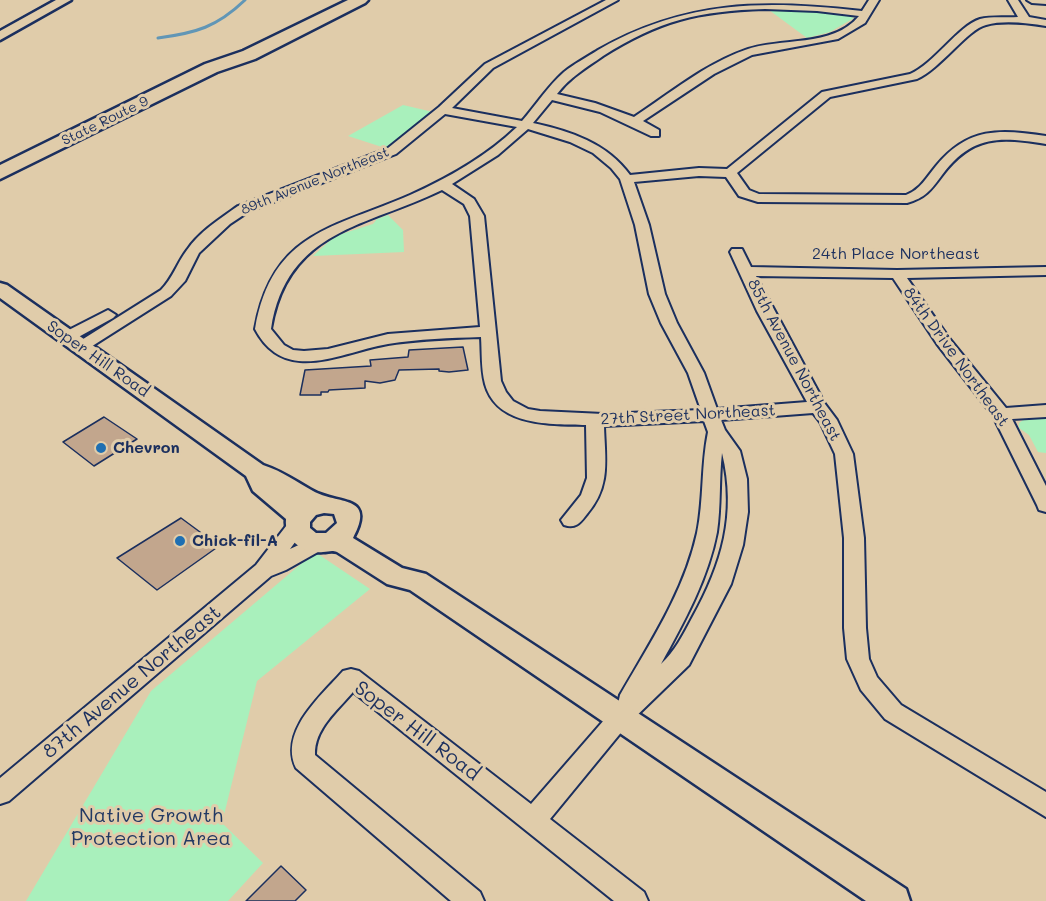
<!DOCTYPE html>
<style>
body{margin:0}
canvas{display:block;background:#e0ccaa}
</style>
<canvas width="1046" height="901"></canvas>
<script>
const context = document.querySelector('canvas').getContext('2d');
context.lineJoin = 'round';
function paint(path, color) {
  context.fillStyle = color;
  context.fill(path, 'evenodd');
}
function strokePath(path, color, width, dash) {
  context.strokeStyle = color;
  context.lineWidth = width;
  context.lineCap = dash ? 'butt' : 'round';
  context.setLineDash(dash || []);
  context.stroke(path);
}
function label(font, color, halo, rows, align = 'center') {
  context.font = font + ' Mali,sans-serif';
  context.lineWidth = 6;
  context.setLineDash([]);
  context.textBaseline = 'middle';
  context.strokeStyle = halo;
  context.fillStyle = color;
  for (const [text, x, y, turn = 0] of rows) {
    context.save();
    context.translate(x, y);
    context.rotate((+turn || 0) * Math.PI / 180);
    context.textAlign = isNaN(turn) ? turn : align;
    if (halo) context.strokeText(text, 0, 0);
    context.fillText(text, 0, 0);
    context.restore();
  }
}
paint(new Path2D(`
 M769 10C790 10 838 8 854 18L830 32 807 38Z
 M403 105 433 112 385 148 348 136Z
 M388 215 403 230 404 252 313 256 335 236 373 224 377 219Z
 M1046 417V453L1038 452 1029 435 1019 428V423L1026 418Z
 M315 552 370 589 257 681 222 823 263 863 228 901H26L151 691Z`), '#a9f0bc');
strokePath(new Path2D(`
 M158 38C196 33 217 27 245 0`), '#6196b6', 3);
const building = new Path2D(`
 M463 347 468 370 449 372 439 371V369L399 370 395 380 380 383 365 381V388L329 390 328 392H321V395H300L305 370 371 366 370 360 408 357 409 350Z
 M104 417 137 439 94 466 63 442Z
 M181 518 219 546 157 590 117 558Z
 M281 866 306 890 295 901H246Z`);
paint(building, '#c2a68d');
strokePath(building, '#1b2f5e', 1.5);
const minor = new Path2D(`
 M606 0H618L493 68 452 108 522 121C536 105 548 86 564 72 574 64 587 57 598 50 685 0 764 0 862 11L869 0H879L865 23 838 39 752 55 714 74 643 121 659 130V136H651L600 112 552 100 533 123C570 131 607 143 630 175L699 168 727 169 822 92 910 74C935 63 958 26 980 19 992 16 1006 18 1018 17L1008 0H1018L1029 17 1046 20V26C1027 23 1004 20 986 25 968 29 940 69 917 79L830 97 737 173 749 190 759 194 906 195C921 189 926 178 936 166 968 127 999 129 1046 136V144C1000 137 973 134 942 175 931 190 925 198 907 203L758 202 739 196 726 177 699 176 634 182 649 225 665 294 677 323 704 373 717 409 807 402 757 311 730 252 732 249H742L751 267 897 270 1046 267V275L907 278 949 338 1006 408 1046 405V417L1012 419 1046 486V512L1039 510 1037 505 993 416 937 344 893 278 756 276 825 404 837 420 853 454 864 538 866 628 869 659 877 677 901 705 1046 792V817L885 719 861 690 847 659 844 628V538L835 454 820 422 813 413 721 420 725 430 740 451 747 479 748 512 743 545 731 584 689 665 628 724 550 819 644 892 648 901H614L353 692C337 711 314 729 315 755L480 892 484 901H451L296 768C279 731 321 696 343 671L351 669 359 671 531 804 618 704 620 695C650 643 684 592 697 533 704 500 701 465 708 432L704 421 604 426C605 460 611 486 587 514 580 523 576 529 564 525L561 520 581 495 587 478 586 425C551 424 497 427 485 384 481 369 482 352 481 337 450 338 419 339 388 344 341 352 285 386 255 329 272 231 335 228 410 195 448 178 487 156 517 127L445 114 396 154 248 212 230 224 199 253 185 281 171 296 86 350H74L72 346 161 290C173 278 177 263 187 250 199 232 221 218 238 206L388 148 439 107 485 64ZM765 9 817 11 859 16C833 48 780 37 745 50 705 64 669 94 634 117L595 103 557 94C570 77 586 68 603 56 660 20 699 11 765 9ZM528 129 570 142 593 153 611 168 620 179 635 225 649 294 661 323 688 373 701 410 603 414 540 411 528 409 513 401 506 392 501 381 484 216 474 199 452 184 498 155ZM442 190 464 204 470 216 480 327 388 334 328 349 304 351 293 350 284 345 271 329C287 229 367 227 442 190ZM722 453C737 514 722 564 692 618 683 635 675 651 661 664 684 622 708 579 717 532 721 506 719 479 722 453Z
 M1027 0H1046V4L1032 3Z
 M108 310 116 315 113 318 73 340H61L59 337 61 334Z
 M297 519 304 521 307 526 290 549 318 536 325 538 328 543 325 548 286 570 271 576 9 801 0 804V778L256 565 290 521Z`);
const tertiary = new Path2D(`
 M56 0H71L0 40V31Z
 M0 283 7 285 263 465C284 472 295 481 313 491 337 505 377 494 353 538L402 568 426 574 906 889 910 901H866L410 590 387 584 337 552C331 550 329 552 323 552 302 554 284 539 286 519L253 491 246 476 0 298ZM324 513 334 514 337 523 326 533H316L310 528V522L316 515Z`);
const primary = new Path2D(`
 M348 0H368L365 3 255 59 217 72 0 179V165L205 64 243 51Z`);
strokePath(minor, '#1b2f5e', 4);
strokePath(tertiary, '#1b2f5e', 5);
strokePath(primary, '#1b2f5e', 5);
paint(minor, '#e0ccaa');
paint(tertiary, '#e0ccaa');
paint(primary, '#e0ccaa');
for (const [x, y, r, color] of [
 [101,448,6,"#1f6fb2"],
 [180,541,6,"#1f6fb2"]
]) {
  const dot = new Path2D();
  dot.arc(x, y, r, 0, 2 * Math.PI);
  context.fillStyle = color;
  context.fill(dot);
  strokePath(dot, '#e0ccaa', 2);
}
label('14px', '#1b2f5e', '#e0ccaa', [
 ["State Route 9",105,121,-26],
 ["89th Avenue Northeast",315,181,-22]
]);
label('16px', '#1b2f5e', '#e0ccaa', [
 ["24th Place Northeast",896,254],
 ["84th Drive Northeast",956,357,54],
 ["Soper Hill Road",98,359,35],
 ["85th Avenue Northeast",794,360,62],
 ["27th Street Northeast",688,415,-3]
]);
label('bold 16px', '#1b2f5e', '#e0ccaa', [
 ["Chevron",113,448],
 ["Chick-fil-A",192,541]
], 'left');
label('20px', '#1b2f5e', '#e0ccaa', [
 ["87th Avenue Northeast",132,682,-40],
 ["Soper Hill Road",417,731,37]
]);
label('20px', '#223963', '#e0ccaa', [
 ["Native Growth",151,816],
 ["Protection Area",151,839]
]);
</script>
